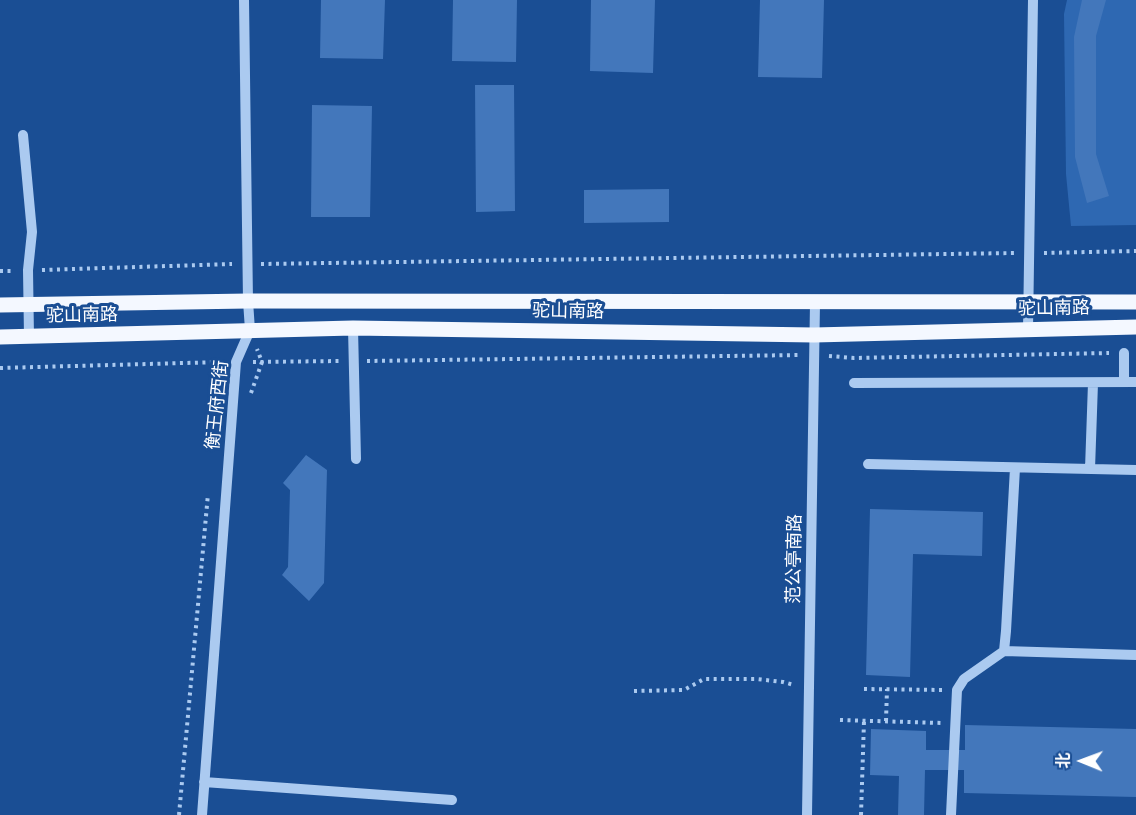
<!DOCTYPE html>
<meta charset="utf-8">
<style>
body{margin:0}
#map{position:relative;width:1136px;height:815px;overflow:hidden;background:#1a4e94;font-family:"DM Sans","Noto Sans SC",sans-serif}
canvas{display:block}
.north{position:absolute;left:1052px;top:731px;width:60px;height:60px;-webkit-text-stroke:4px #1a4e94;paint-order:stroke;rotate:271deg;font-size:16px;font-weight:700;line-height:24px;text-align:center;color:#fff}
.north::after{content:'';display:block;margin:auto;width:21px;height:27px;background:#fff;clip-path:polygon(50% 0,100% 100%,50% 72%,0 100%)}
</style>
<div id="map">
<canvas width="1136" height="815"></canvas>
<div class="north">北</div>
</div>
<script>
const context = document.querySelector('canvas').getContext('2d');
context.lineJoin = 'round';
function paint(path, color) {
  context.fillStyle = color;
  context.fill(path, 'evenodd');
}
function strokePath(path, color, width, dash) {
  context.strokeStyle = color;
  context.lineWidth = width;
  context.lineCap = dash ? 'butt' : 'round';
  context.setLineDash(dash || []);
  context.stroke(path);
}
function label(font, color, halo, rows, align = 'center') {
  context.font = font + ' "DM Sans","Noto Sans SC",sans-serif';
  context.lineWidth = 6;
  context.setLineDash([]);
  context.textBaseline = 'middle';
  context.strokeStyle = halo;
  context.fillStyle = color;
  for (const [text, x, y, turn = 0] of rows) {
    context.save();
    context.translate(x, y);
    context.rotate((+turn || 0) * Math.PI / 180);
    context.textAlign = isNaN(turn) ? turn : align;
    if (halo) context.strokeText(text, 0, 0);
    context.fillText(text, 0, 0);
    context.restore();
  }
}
paint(new Path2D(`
 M1067 0H1136V225L1071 226 1066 174 1064 14Z`), '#2e68b2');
paint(new Path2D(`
 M321 0H385L383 59 320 58Z
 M453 0H517L516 62 452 61Z
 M591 0H655L653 73 590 71Z
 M760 0H824L822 78 758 77Z
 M1082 0H1106L1096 36V154L1109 196 1087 203 1075 157 1074 37Z
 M475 85H514L515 211 476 212Z
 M312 105 372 106 370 217H311Z
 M669 189V222L584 223V190Z
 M306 455 327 470 324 583 309 601 282 575 288 567 290 490 283 483Z
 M870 509 983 512 982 556 913 554 910 677 866 675Z
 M965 725 1136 729V797L964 793V770H925L924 815H898L899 776 870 775 871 729 926 731V750H965Z`), '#4377bb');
strokePath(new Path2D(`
 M1044 253 1136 251
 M261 264 1015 253
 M42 270 232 264
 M0 271H13
 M829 356 854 358 1109 353
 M367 361 800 355
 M253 362 341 361
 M0 368 221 362
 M251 393 262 362 257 349
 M864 689 944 690
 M634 691 684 690 704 679H757L783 682 794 685
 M840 720 942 723
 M886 721 887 689
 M179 815 208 494
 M861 815 864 721`), '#abcaf0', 4, [3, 4.5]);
strokePath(new Path2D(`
 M23 135 32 232 28 270 29 337
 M353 328 356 459
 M1028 329 1033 0
 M1124 353V382
 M854 383 1136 382
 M868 464 1136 470
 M1090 469 1093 383
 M1004 651 1136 655
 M204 782 452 800
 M202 815 236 362 250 330 248 301 244 0
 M807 815 815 303
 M951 815 957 690 964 679 1004 651 1006 631 1015 468`), '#abcaf0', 10);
strokePath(new Path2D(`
 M0 305 248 301 1136 302
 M0 337 353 328 814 335 1136 327`), '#f4f8ff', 15);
label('18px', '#fff', '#1a4e94', [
 ["驼山南路",1054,309,-1],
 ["驼山南路",568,312,1],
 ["驼山南路",82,316,-1],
 ["衡王府西街",218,405,-84],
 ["范公亭南路",795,559,-89]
]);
</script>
